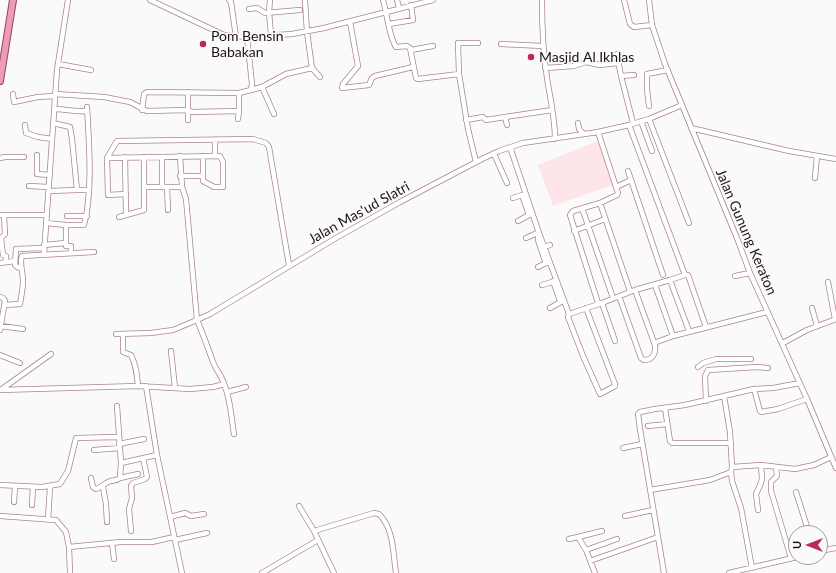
<!DOCTYPE html>
<style>
body{margin:0}
#map{position:relative;width:836px;height:573px;overflow:hidden;background:#fafafa;font-family:Lato,sans-serif}
canvas{display:block}
.north{position:absolute;left:788px;top:525px;width:40px;height:40px;box-sizing:border-box;background:#fafafa;border:1px solid #a29d9e;border-radius:50%;rotate:270deg;font-size:11px;font-weight:700;line-height:16px;text-align:center;color:#1f1215}
.north::after{content:'';display:block;margin:auto;width:14px;height:18px;background:#b82b61;clip-path:polygon(50% 0,100% 100%,50% 72%,0 100%)}
</style>
<div id="map">
<canvas width="836" height="573"></canvas>
<div class="north">U</div>
</div>
<script>
const context = document.querySelector('canvas').getContext('2d');
context.lineJoin = 'round';
function paint(path, color) {
  context.fillStyle = color;
  context.fill(path, 'evenodd');
}
function strokePath(path, color, width, dash) {
  context.strokeStyle = color;
  context.lineWidth = width;
  context.lineCap = dash ? 'butt' : 'round';
  context.setLineDash(dash || []);
  context.stroke(path);
}
function label(font, color, halo, rows, align = 'center') {
  context.font = font + ' Lato,sans-serif';
  context.lineWidth = 3.5;
  context.setLineDash([]);
  context.textBaseline = 'middle';
  context.strokeStyle = halo;
  context.fillStyle = color;
  for (const [text, x, y, turn = 0] of rows) {
    context.save();
    context.translate(x, y);
    context.rotate((+turn || 0) * Math.PI / 180);
    context.textAlign = isNaN(turn) ? turn : align;
    if (halo) context.strokeText(text, 0, 0);
    context.fillText(text, 0, 0);
    context.restore();
  }
}
paint(new Path2D(`
 M598 141 613 185 553 206 538 165Z`), '#fee5ea');
const minor = new Path2D(`
 M150 0 224 35 247 37 292 34 324 28 433 0
 M229 0 231 2 236 37
 M270 0 269 12 271 35
 M305 0 307 32 312 68
 M383 0C387 13 389 37 396 47L407 46 410 48 416 78 418 79 459 74 468 129 476 162
 M397 0 399 8
 M542 0C542 26 543 52 547 78 550 98 555 118 555 139
 M624 0 630 24 634 27 652 25
 M649 0 652 25 665 64 737 238 750 273 807 399 836 468
 M249 9 257 8 265 13 300 10
 M350 22 358 66 343 84 342 88 369 85 372 78 375 76 413 67
 M389 24 413 20 411 5
 M501 44 543 46
 M411 50 433 46
 M617 54 621 76
 M58 64 91 70
 M545 68 574 66 586 62 600 65 618 63
 M459 74 458 43H478
 M262 87 274 114
 M251 90 262 87 286 74 312 68 320 77
 M13 94 14 102 38 97 55 96
 M55 94 104 97 130 102 147 111 188 110 192 112 239 111V93
 M649 106 647 90V74L668 70
 M54 109C66 109 76 112 87 111
 M142 110 144 94 147 92 239 93 251 90 252 84 247 37
 M505 117 552 110
 M238 119 239 111
 M649 119 689 223
 M188 120V92
 M466 120 483 117 486 120 505 117 507 125
 M641 121 652 151
 M53 123 70 127 72 139 77 190H89
 M578 123 579 129 584 134
 M633 123 621 76 634 75
 M25 125 26 133 38 137 52 139
 M691 128 789 151 836 159
 M598 132 618 193 617 195 600 203 573 211 570 215 598 303
 M215 140V156
 M510 147 539 233 569 314
 M494 154 507 183
 M37 155V174L50 175
 M125 157 126 215
 M0 158 5 157H24
 M107 158 220 156 223 162V187H214L203 181V156
 M628 171 663 275
 M180 176H202
 M815 178 817 156
 M29 186 49 187
 M144 187V157
 M162 187V157
 M167 187 168 210
 M616 187 631 180
 M49 191 77 190
 M126 194 108 195 107 158 117 141 253 139 266 143 269 147 289 265
 M526 194 522 195 529 215
 M513 198 522 195
 M600 203 630 291
 M582 208 613 298
 M0 215H47
 M4 215 5 234 1 238 3 255 6 256V262
 M67 216H87
 M119 217 144 210V187H182
 M518 221 531 214
 M46 223 66 225H84C93 192 89 142 87 107
 M574 231 605 219
 M538 233V240L545 261 546 263H550
 M526 238 537 233
 M66 243V246H71V253
 M44 245 66 243V225
 M544 247 550 245
 M44 254 57 70 68 0
 M0 263 15 261
 M538 267 546 263
 M21 268 17 267 15 265 16 249 44 248
 M685 275H688L706 327
 M735 276 750 273
 M670 280 689 331
 M553 281 560 301 561 302 564 300
 M828 282 835 319
 M542 285 555 281
 M655 285 673 336
 M619 296 641 358 644 360C653 360 656 353 655 345L635 290
 M0 297 3 298 5 301 0 330
 M602 303 615 341
 M4 305 20 304C21 297 23 289 23 281 23 272 19 263 22 256L94 252
 M550 308 561 302
 M586 308 615 384V386L600 394 583 356 568 317 569 314 602 303 635 290 670 280 685 275 629 125
 M812 308 817 326
 M1 326 23 329
 M116 334 151 333 173 330 197 320 186 199 182 187 180 156
 M123 334V352L131 355C136 365 137 374 138 386
 M654 343 673 336 767 312
 M783 343 807 330 836 319
 M171 351 175 388
 M0 355 20 363
 M698 367 703 363 716 359H751
 M224 384C231 400 231 417 234 434
 M146 386 157 455 182 573
 M2 389 51 354
 M754 389 760 411 761 412 778 409 807 399
 M0 390 138 386 190 389 213 387 224 384C222 376 216 370 213 362 208 348 203 334 197 320L210 314 336 238 400 202 482 159 499 151 523 143 598 132 629 125 649 119 682 105
 M227 392 246 387
 M724 396 730 432 732 467
 M706 401 705 376 708 370 757 367 768 368
 M117 406 121 463 157 455
 M665 408 670 441 672 443H731
 M648 426 667 424
 M119 444 144 439
 M623 448 642 444
 M94 450 120 448
 M776 467 777 476 771 482V491L791 558
 M731 472 732 481 741 508 752 568
 M91 478 93 487 96 489C102 487 105 483 110 481 115 480 116 481 120 478L138 474
 M120 478 121 463
 M0 485 42 487 60 484 68 471 76 438 118 437
 M103 487 106 504 107 522
 M650 490 710 480 731 472 732 467 761 465 795 469 814 465 831 457
 M796 492 809 533
 M14 502 15 486
 M32 505 33 487
 M299 506 314 531 334 573
 M758 510 756 494 761 483 762 478 761 465
 M0 516 56 520 66 532 69 547
 M625 516 653 510
 M170 517 185 513 191 516 204 514
 M48 520 50 487
 M131 531 129 509 132 498 131 486 133 483 145 479 147 477 143 458
 M314 531 374 513 379 514C394 529 393 553 396 573
 M569 539 578 537
 M175 540 207 533
 M112 543 114 559
 M586 550 578 537 602 531
 M820 551 836 548
 M590 561 658 537
 M70 573 69 547 121 542H152L174 537
 M262 573 318 540
 M595 573 586 550 617 539
 M664 573 640 429 638 414 640 412 655 409 685 405 754 389 773 388 800 383
 M729 573 797 557`);
const major = new Path2D(`
 M0 81 13 0`);
strokePath(minor, '#a8848d', 6);
strokePath(major, '#9b415e', 8);
strokePath(minor, '#fff', 4.5);
strokePath(major, '#eb9db6', 6);
for (const [x, y, r, color] of [
 [203,44,4,"#b82b61"],
 [531,57,4,"#b82b61"]
]) {
  const dot = new Path2D();
  dot.arc(x, y, r, 0, 2 * Math.PI);
  context.fillStyle = color;
  context.fill(dot);
  strokePath(dot, '#fafafa', 1.5);
}
label('14px', '#1f1215', '#fafafa', [
 ["Pom Bensin",211,36],
 ["Babakan",211,52],
 ["Masjid Al Ikhlas",539,57]
], 'left');
label('14px', '#1f1215', '#fafafa', [
 ["Jalan Mas'ud Slatri",359,213,-29],
 ["Jalan Gunung Keraton",746,232,67]
]);
</script>
